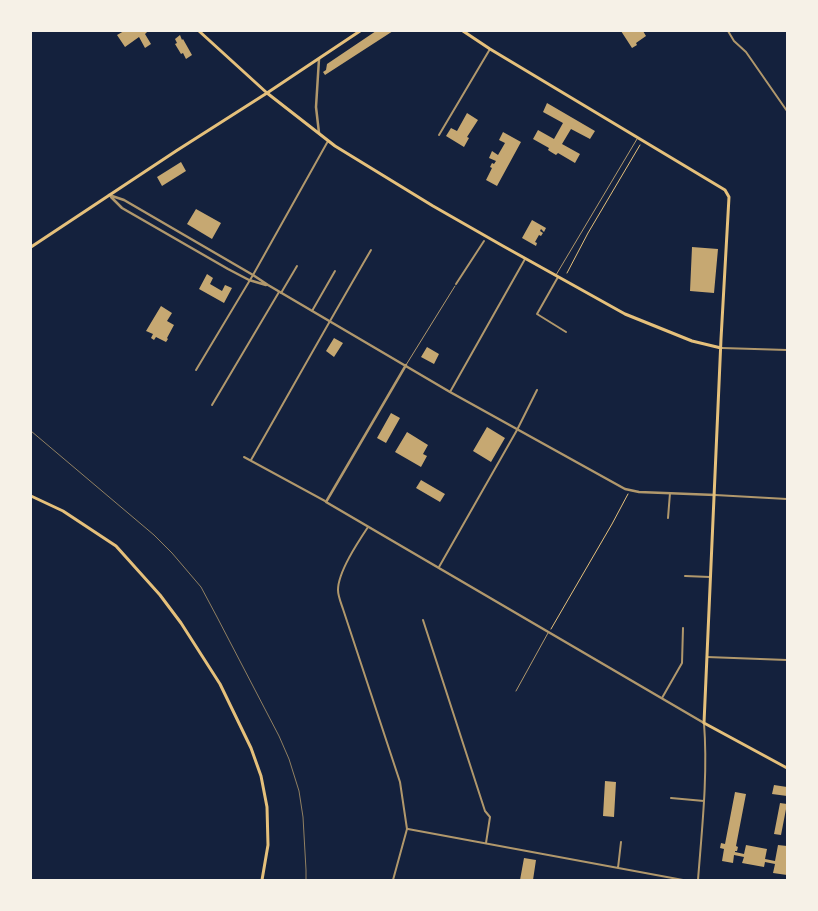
<!DOCTYPE html>
<style>
body{margin:0}
#map{position:relative;width:818px;height:911px;overflow:hidden;background:#14213d;font-family:"IBM Plex Sans",sans-serif}
canvas{display:block}
.frame{position:absolute;inset:0;border:32px solid #f6f1e7;pointer-events:none}
</style>
<div id="map">
<canvas width="818" height="911"></canvas>
<div class="frame"></div>
</div>
<script>
const context = document.querySelector('canvas').getContext('2d');
context.lineJoin = 'round';
function paint(path, color) {
  context.fillStyle = color;
  context.fill(path, 'evenodd');
}
function strokePath(path, color, width, dash) {
  context.strokeStyle = color;
  context.lineWidth = width;
  context.lineCap = dash ? 'butt' : 'round';
  context.setLineDash(dash || []);
  context.stroke(path);
}
paint(new Path2D(`
 M124 31H148L145 34 151 44 145 48 139 37 125 47 117 35Z
 M376 31H393L325 75 323 72 326 70 327 64Z
 M621 31H643L646 36 636 43 637 45 632 48Z
 M180 35 182 40 183 39 192 55 186 59 183 53 181 54 175 44 177 43 175 39Z
 M547 103 595 131 590 139 571 129 562 144 580 154 575 163 558 153 556 155 551 152 548 150 549 148 533 139 538 130 554 139 563 123 543 112Z
 M467 113 478 120 467 137 469 138 464 147 446 136 451 128 457 131Z
 M503 132 521 142 497 186 486 180 492 168 490 167 492 163 494 164 496 161 489 158 492 151 498 155 505 143 499 140Z
 M181 162 186 171 162 186 157 177Z
 M196 209 221 223 212 239 187 224Z
 M532 220 546 228 544 232 541 229 540 231 543 233 541 236 539 235 535 242 537 243 536 246 522 238Z
 M692 247 718 249 714 293 690 291Z
 M207 274 213 278 210 284 222 291 225 285 232 288 224 303 199 289Z
 M161 306 172 313 167 321 174 325 167 338 168 339 166 342 156 337 154 340 151 338 153 334 146 331Z
 M334 338 343 343 334 357 326 351Z
 M427 347 439 354 434 364 421 357Z
 M391 413 400 418 386 443 377 438Z
 M487 427 505 438 491 462 473 451Z
 M407 432 428 445 423 454 427 456 421 467 395 452Z
 M421 480 445 494 440 502 416 488Z
 M605 781 616 782 614 817 603 816Z
 M774 785 787 787V796L772 794Z
 M735 792 746 794 736 846 738 847 737 851H735V852L744 854 746 845 767 849 765 859 775 861 778 845 787 846V875L773 873 775 864 765 862 764 867 742 863 744 857 734 855 733 863 722 861 724 849 720 848 721 843 725 844Z
 M780 803 787 804 781 835 774 834Z
 M524 858 536 860 533 880H520Z`), '#c6a872');
strokePath(new Path2D(`
 M567 273 588 233 640 145
 M551 629 612 524 628 494`), '#e5c07b', 1);
strokePath(new Path2D(`
 M556 275 637 139
 M406 365 455 286
 M516 691 548 633`), '#b1986c', 1);
strokePath(new Path2D(`
 M456 284 484 241`), '#b1986c', 2);
strokePath(new Path2D(`
 M728 31 734 41 746 52 787 111
 M439 135 490 49
 M558 277 537 314 566 332
 M281 293 297 266
 M312 311 335 271
 M722 348 787 350
 M196 370 253 275 328 141
 M450 392 525 259
 M212 405 279 292
 M244 457 325 501
 M251 460C291 390 330 320 371 250
 M715 495 787 499
 M668 518 670 493
 M368 527C358 542 338 572 338 590 338 596 341 603 343 609L400 782 407 829 393 880
 M439 567 517 430 537 390
 M685 576 710 577
 M423 620 485 811 490 817 486 843
 M707 657 787 660
 M662 698 682 663 683 628
 M671 798 704 801
 M408 829 683 880
 M618 868 621 842
 M698 880C702 828 708 775 704 723`), '#b1986c', 2);
strokePath(new Path2D(`
 M319 133 316 107 319 59
 M109 195 124 200 253 275 268 285 450 392 625 489 639 492 715 495
 M111 197 122 208 228 269 249 280 266 285
 M406 365 326 502 704 723`), '#b1986c', 2.5);
strokePath(new Path2D(`
 M463 31 490 49 725 190 729 197 721 339 704 723 787 768
 M267 93 335 146 433 206 503 246 625 314 692 341 721 348
 M31 496 63 511 116 546 160 595 181 623 220 684 251 748 261 776 267 807 268 845 262 880`), '#e5c07b', 3);
strokePath(new Path2D(`
 M199 31 267 93
 M31 247 176 151 267 93 360 31`), '#e5c07b', 3);
strokePath(new Path2D(`
 M31 431 154 535 172 553 201 587 217 617 279 736 289 759 299 791 303 817 306 870V880`), '#918062', 1);
</script>
